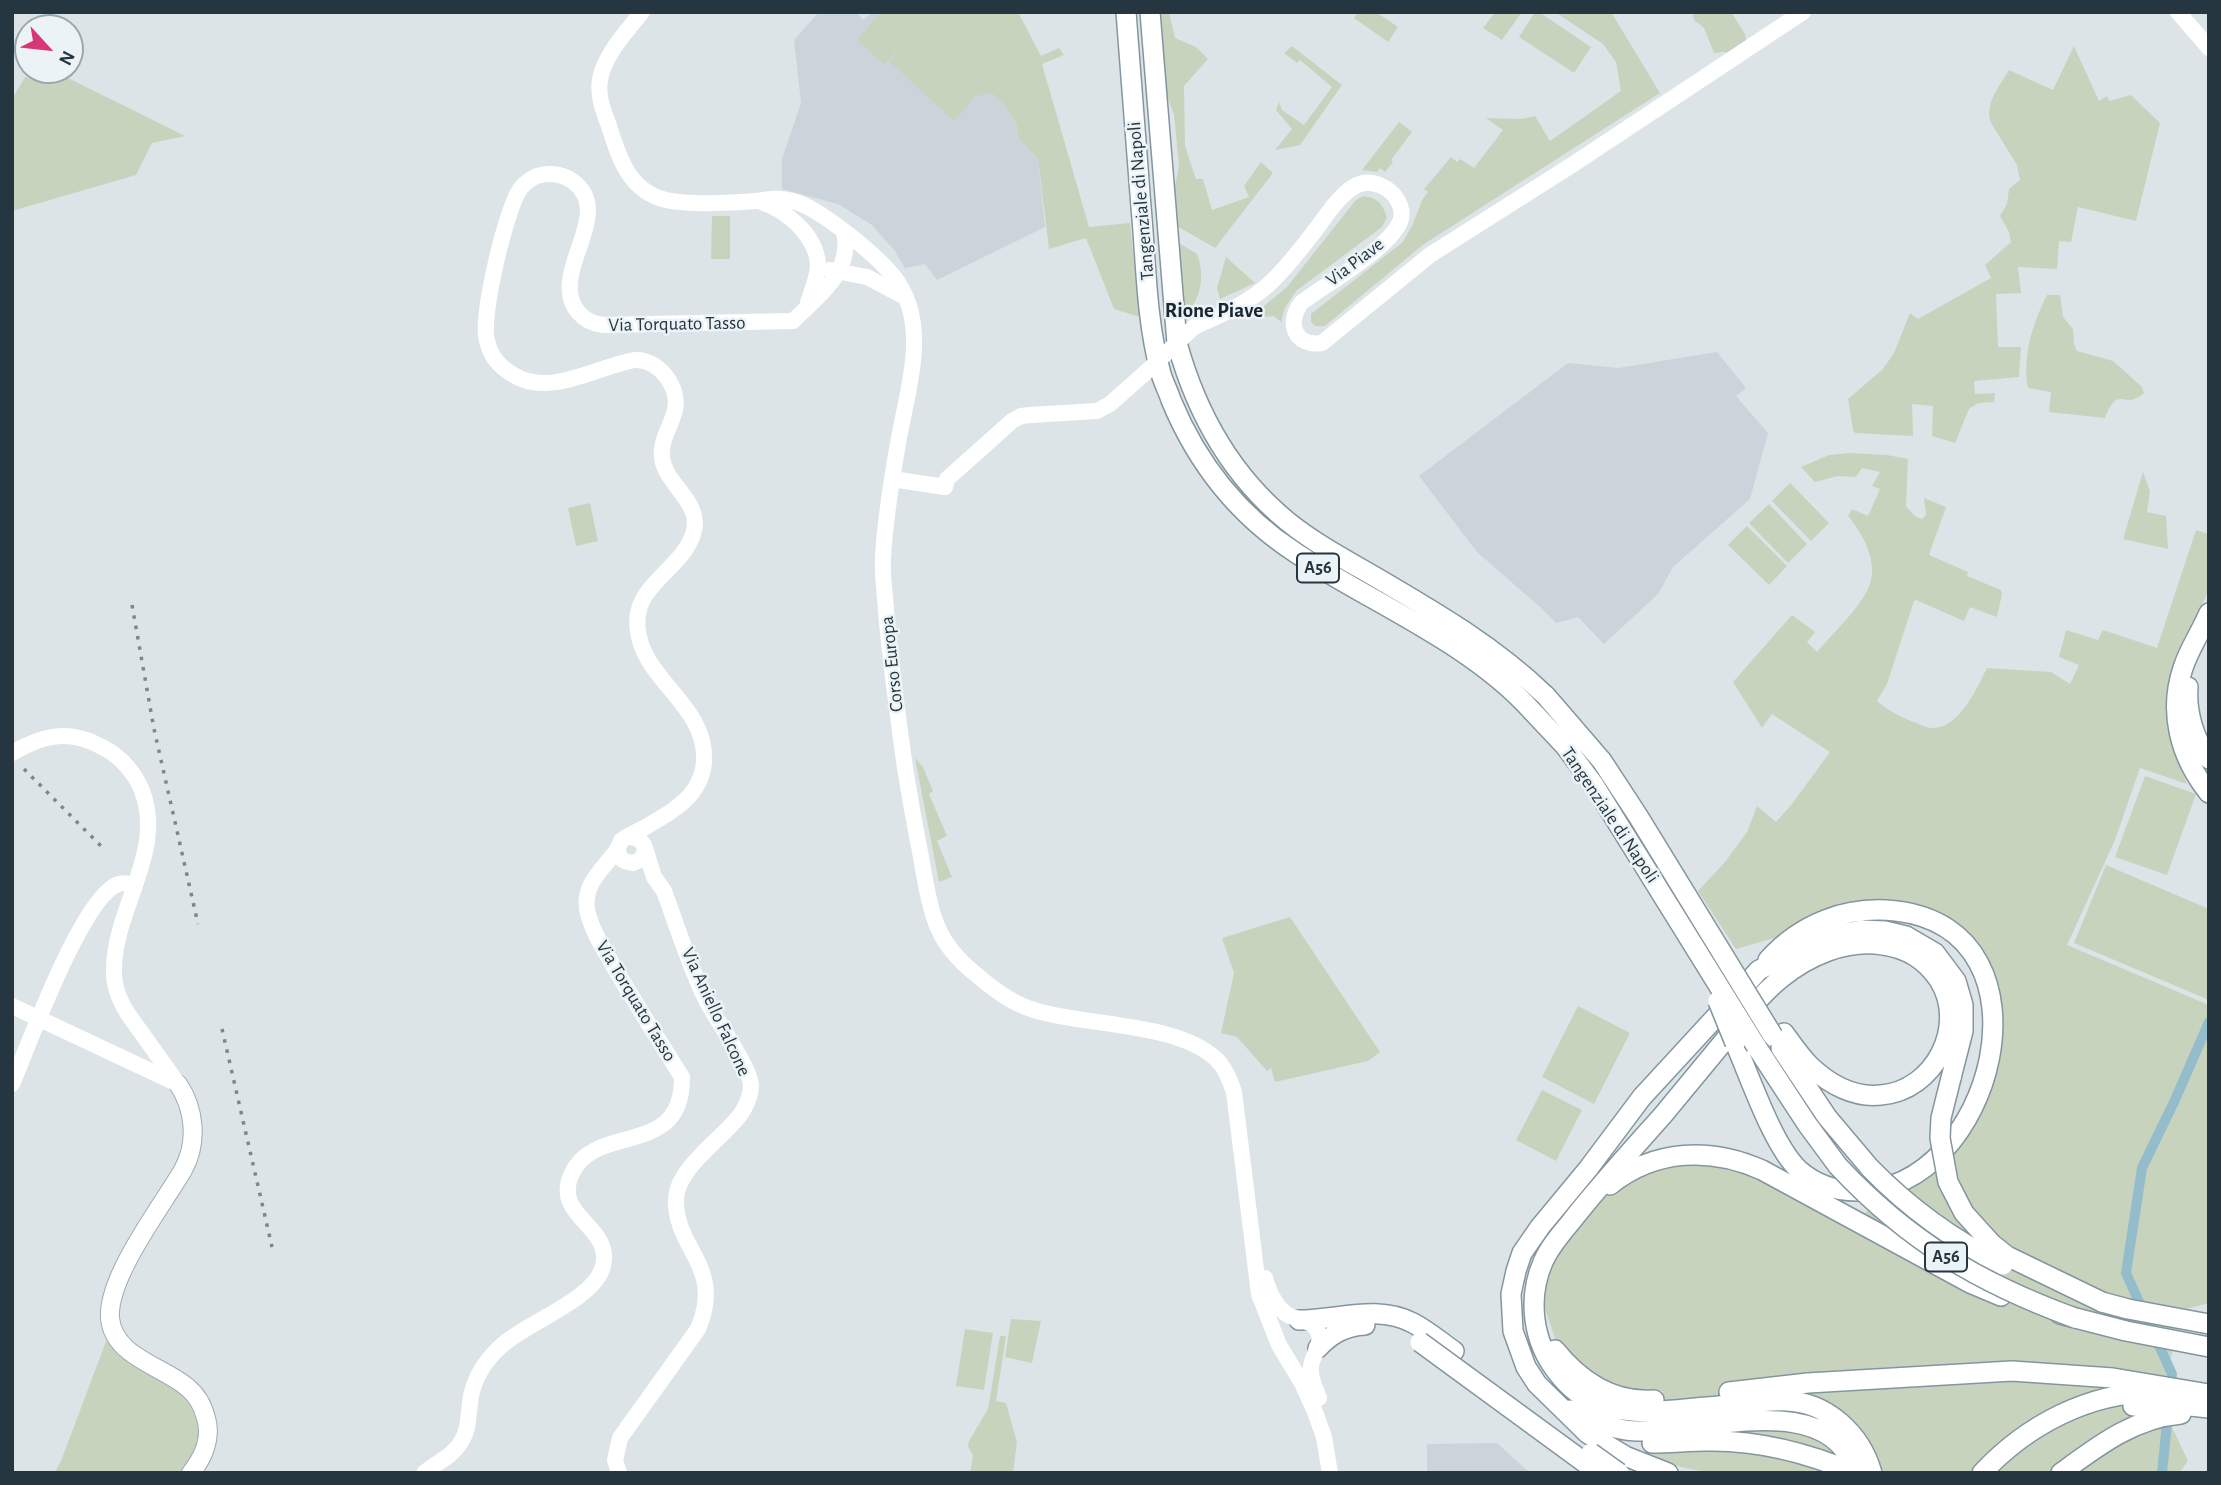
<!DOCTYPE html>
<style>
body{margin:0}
#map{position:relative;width:2221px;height:1485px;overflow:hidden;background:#dde4e8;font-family:"Alegreya Sans",sans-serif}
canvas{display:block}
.frame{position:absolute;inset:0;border:14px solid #253640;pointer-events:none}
.north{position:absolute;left:14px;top:14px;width:70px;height:70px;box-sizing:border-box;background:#ecf3f6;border:2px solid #9ca7ad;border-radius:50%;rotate:117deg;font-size:19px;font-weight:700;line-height:28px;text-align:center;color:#253640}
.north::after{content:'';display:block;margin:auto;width:24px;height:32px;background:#d93678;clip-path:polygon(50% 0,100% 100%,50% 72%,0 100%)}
</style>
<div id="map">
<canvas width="2221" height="1485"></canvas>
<div class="frame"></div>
<div class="north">N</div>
</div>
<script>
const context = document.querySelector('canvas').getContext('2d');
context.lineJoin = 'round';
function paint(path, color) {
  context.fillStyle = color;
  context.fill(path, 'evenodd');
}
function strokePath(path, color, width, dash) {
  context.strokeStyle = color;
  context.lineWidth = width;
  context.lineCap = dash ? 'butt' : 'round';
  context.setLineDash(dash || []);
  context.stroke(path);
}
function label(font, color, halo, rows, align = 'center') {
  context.font = font + ' "Alegreya Sans",sans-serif';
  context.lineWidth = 5;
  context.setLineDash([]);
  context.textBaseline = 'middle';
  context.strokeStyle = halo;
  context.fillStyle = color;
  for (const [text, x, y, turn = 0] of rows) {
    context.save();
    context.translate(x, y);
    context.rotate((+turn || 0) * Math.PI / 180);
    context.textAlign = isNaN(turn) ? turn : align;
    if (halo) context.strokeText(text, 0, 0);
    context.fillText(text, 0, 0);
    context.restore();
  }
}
paint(new Path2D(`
 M819 12H856L863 20 873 12H919L1004 104 1016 124 1018 138 1038 159 1045 227 937 280 925 264 905 268 895 251 872 225 838 204 782 189V159L801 103 794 40Z
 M1717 352 1746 388 1736 396 1768 433 1750 499 1673 567 1658 594 1604 644 1578 617 1556 623 1540 607 1477 552 1419 476 1568 363 1618 368Z
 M1497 1443 1530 1473H1427V1444Z`), '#cbd4da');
paint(new Path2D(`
 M881 12H1018L1041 56 1059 48 1064 55 1042 64 1089 227 1130 223 1140 317 1114 309 1086 238 1049 249 1038 159 1018 138 1016 123 1004 104 992 93 976 96 954 121 889 61 921 23 884 64 857 40Z
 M1159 12H1169L1175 38 1196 47 1208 59 1184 86 1185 146 1196 179H1203L1212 210 1249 197 1244 186 1261 162 1273 173 1215 248 1177 226 1174 190 1179 166 1174 115 1165 89Z
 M1358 12H1376L1398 27 1388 42 1354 18Z
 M1495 12H1522L1502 40 1483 28Z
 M1535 12H1539L1591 47 1574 73 1519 37Z
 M1555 12H1611L1660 93 1424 244 1325 326H1315L1311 322V314L1403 242 1413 224 1422 200 1428 192 1424 189 1451 157 1457 162 1460 159 1474 168 1503 130 1486 118 1521 119 1535 116 1550 141 1621 91 1616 62 1603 44Z
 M1692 12H1731L1745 34 1747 46 1735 55 1724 52 1714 53 1704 28 1694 20Z
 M1292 46 1342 85 1300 145 1275 150 1292 129 1276 110 1279 102 1282 110 1304 125 1332 87 1300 60 1297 63 1284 53Z
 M2074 46 2099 101 2107 96 2109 101 2131 95 2160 123 2136 221 2078 207 2071 242 2059 241 2057 269 2018 267 2021 293 1996 294 1998 347H2021L2019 377 1974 381 1975 394 1995 393 1994 402 1978 403 1969 409 1955 443 1932 436 1933 406 1912 404 1913 436 1855 433 1853 430 1848 399 1883 369 1894 353 1910 313 1918 319 1991 278 1985 265 2011 242 2009 232 2000 216 2007 204 2009 189 2020 180 2017 165 1991 123C1984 103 2000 86 2009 70L2053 90Z
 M58 73 185 136 152 143 136 175 12 211V99L25 77Z
 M1399 122 1412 132 1391 160 1393 162 1385 172 1380 168 1377 172 1362 170Z
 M1363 196C1378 198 1383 204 1387 218L1382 227 1296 291 1285 308 1281 322 1274 316 1265 317 1259 310 1287 287 1355 201Z
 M712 216H730V259H711Z
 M1179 243 1197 254C1205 273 1202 302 1184 314Z
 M1226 257 1255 283 1220 299 1217 288Z
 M2047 295H2060L2063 317 2073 329 2074 344 2077 351 2113 361 2142 387 2144 393C2123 412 2119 382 2105 418L2049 412 2051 392 2028 388C2022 357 2033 322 2047 295Z
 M1850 453 1887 455 1908 459 1906 506 1915 516 1922 519 1926 515 1924 498 1946 507 1929 555 1968 572 1967 576 2001 590 2002 594 1997 617 1970 607 1964 621 1916 600 1914 601 1887 684 1877 701C1886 709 1899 716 1911 721 1918 723 1925 728 1932 728 1959 729 1977 688 1987 668L2051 672 2070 684 2079 665 2059 657 2066 630 2098 640 2103 630 2157 648 2196 530 2209 534V589L2172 672 2168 696V724L2173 748 2187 784 2140 768 2115 840 2067 945 2209 1005V1303L2183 1310 2166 1377 2172 1427 2188 1461 2179 1473H1724C1697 1471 1672 1468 1649 1453L1663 1391 1645 1393 1601 1382 1556 1341 1545 1309 1546 1274 1560 1244 1592 1208 1628 1179 1669 1162 1739 1167 1786 1192 1830 1219 1861 1215 1914 1183 1995 1055 1980 958 1897 903 1736 949 1698 891 1725 862 1747 832 1757 806 1776 822 1792 804 1830 752 1772 714 1762 728 1733 682 1792 615 1815 632 1807 642 1817 652C1833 633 1859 609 1869 587 1879 562 1863 534 1848 516L1852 509 1868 516 1880 489 1872 486 1880 472 1862 468 1856 477 1838 476 1815 482 1801 467 1829 455Z
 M2143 472 2150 491 2147 512 2166 516 2168 549 2123 539Z
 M1790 483 1829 523 1811 541 1772 501Z
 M590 503 598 541 576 546 568 508Z
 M1769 504 1807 544 1788 563 1749 523Z
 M1747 526 1787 566 1769 585 1728 545Z
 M915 758 923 767 933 791 929 794 947 836 937 841 952 877 939 882Z
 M2145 776 2196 794 2167 875 2115 857Z
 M2106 865 2209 909V1000L2074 943Z
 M1290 917 1380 1052 1368 1061 1275 1082 1271 1068 1267 1071 1237 1037 1221 1033 1234 973 1222 938Z
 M1578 1006 1630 1033 1594 1104 1542 1077Z
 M1542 1090 1582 1110 1556 1161 1516 1140Z
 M1011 1319 1041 1321 1032 1363 1005 1357Z
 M965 1329 993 1333 984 1390 956 1386Z
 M108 1336 177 1387 195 1406 202 1435 188 1466 182 1473H54L61 1461Z
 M1000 1336H1006L996 1401 1006 1403 1017 1442 1013 1473H970L973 1456 968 1446 969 1441 988 1409Z`), '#c8d3bd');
strokePath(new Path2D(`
 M2170 1390 2172 1374 2126 1273 2142 1168 2174 1102 2209 1022
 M2162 1473 2168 1413`), '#94bdcc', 10);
const primary = new Path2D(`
 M178 1084C195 1109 198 1143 183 1170 162 1206 107 1277 110 1318 113 1356 162 1366 187 1387 197 1395 203 1406 206 1418 212 1438 203 1458 191 1473`);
const highway = new Path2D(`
 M1126 12C1131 77 1136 142 1141 207 1146 260 1146 319 1160 370 1162 380 1168 390 1171 400 1197 463 1239 516 1296 553 1372 603 1471 643 1532 711
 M1150 12 1177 343C1196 412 1231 475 1287 521 1314 543 1346 560 1377 578 1437 613 1495 647 1546 696
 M2209 613C2201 632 2189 649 2183 668 2168 712 2180 757 2209 793
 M2188 687C2186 712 2194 739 2209 759
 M1784 1033C1792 1044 1800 1056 1810 1066 1829 1084 1854 1098 1881 1095 1934 1091 1968 1026 1939 980 1926 960 1906 948 1883 945 1846 939 1808 956 1780 979 1757 998 1739 1023 1720 1046 1701 1069 1682 1092 1663 1115 1631 1151 1599 1186 1570 1223 1560 1235 1549 1248 1543 1262 1527 1299 1533 1342 1557 1372 1581 1404 1611 1412 1650 1412 1677 1410 1704 1407 1731 1405 1749 1403 1768 1400 1786 1401 1827 1402 1861 1434 1872 1473
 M1735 1043C1750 1077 1773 1146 1799 1170 1816 1185 1835 1191 1857 1191 1993 1192 2061 930 1896 911 1847 905 1800 924 1768 960
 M1756 1046 1807 1124 1838 1166
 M1781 1048 1827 1117 1870 1168
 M1610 1185C1655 1149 1711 1147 1762 1170L1970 1283 2001 1296
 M2102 1302 2128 1309 2209 1324
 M2060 1314 2126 1331 2209 1347
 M1299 1320C1338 1320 1377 1304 1413 1323 1428 1331 1441 1342 1454 1351
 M1318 1348C1331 1334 1345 1326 1365 1325
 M1555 1350C1580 1381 1613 1403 1654 1400
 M1729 1392 1808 1383 2012 1371 2113 1378 2209 1394
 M2133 1406 2172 1404 2209 1408
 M1570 1410C1591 1420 1612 1430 1636 1431 1703 1434 1827 1386 1857 1473
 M1652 1443C1671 1443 1689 1441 1707 1441 1758 1440 1808 1453 1855 1473
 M1668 1473 1625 1456 1587 1433 1537 1384 1526 1367 1513 1331 1511 1294 1516 1271 1522 1253 1540 1227 1588 1169 1642 1097 1759 970 1826 937 1862 930 1885 931 1906 936 1935 953 1956 981 1963 1005V1031L1951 1078
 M1982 1473C2027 1425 2088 1393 2154 1392
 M2061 1473C2098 1446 2134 1418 2181 1414`);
strokePath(primary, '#9bacb5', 20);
strokePath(highway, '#8396a0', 22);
strokePath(new Path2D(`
 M642 12C627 31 607 52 601 75 596 93 603 110 609 126 619 158 629 191 666 200 688 205 733 203 756 201 769 199 779 197 793 201 820 208 884 260 899 284 928 330 908 388 899 438 892 477 885 518 883 558 882 575 885 593 886 610 890 663 898 715 905 768 910 798 915 827 921 857 925 879 928 903 936 923 944 945 960 962 978 976 993 989 1009 1001 1028 1008 1081 1027 1176 1021 1216 1059 1225 1067 1230 1080 1234 1092L1259 1294 1279 1345 1302 1383 1315 1412 1324 1437 1330 1473
 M2178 12 2209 48
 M761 202C786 210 816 235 818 264 818 276 812 291 808 302
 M830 270 867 277 903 296
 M1194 327C1220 315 1247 304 1268 285 1287 268 1302 247 1317 228 1328 213 1341 193 1357 185 1372 178 1391 188 1398 201 1402 208 1403 215 1400 222 1388 249 1326 284 1301 303 1286 323 1295 347 1322 343L1430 255 1572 165 1803 12
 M892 479 945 487 947 479 1012 421 1021 416 1030 415 1097 411 1110 404 1145 373
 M12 753C41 736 67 729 98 745 116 753 131 768 140 786 168 848 115 906 114 968 113 985 119 1000 128 1014L178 1084
 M618 848C618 858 623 862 633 863L642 859 645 850
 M12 1006 176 1083
 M12 1084C28 1047 83 894 119 884 125 882 130 884 135 886
 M1265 1278C1269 1292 1275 1307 1288 1315 1299 1321 1315 1320 1319 1334 1322 1345 1312 1356 1311 1366 1309 1377 1315 1387 1319 1398
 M424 1473C437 1462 452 1457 461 1442 470 1428 468 1412 471 1396 475 1376 485 1361 500 1347 526 1322 595 1300 603 1266 613 1225 551 1217 572 1173 596 1122 683 1159 682 1077 659 1041 636 1004 614 967 604 949 591 930 587 909 583 882 605 868 618 848 619 846 620 843 621 841 625 837 634 833 640 830 668 814 702 798 704 761 707 708 649 683 639 637 627 585 680 574 693 534 704 503 666 486 662 458 660 440 671 427 675 410 680 388 660 360 636 360 631 360 627 362 622 363 588 372 545 396 512 374 499 366 491 357 487 341 480 318 506 209 520 189 524 184 530 179 537 176 547 172 562 174 571 180 619 212 546 273 578 312 585 320 593 324 603 325L793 321C818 296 853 272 844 232
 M619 1473 615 1460 620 1438 698 1329C725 1265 674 1250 676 1198 678 1167 723 1138 740 1115 746 1107 751 1095 751 1085 749 1065 714 1017 704 996 688 962 677 926 664 891L654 877 644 845 638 838 628 837`), '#fff', 16);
strokePath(primary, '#fff', 18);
strokePath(highway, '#fff', 19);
strokePath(new Path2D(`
 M132 605 154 729 198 924
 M24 769 101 846
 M222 1029 272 1247`), '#758893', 3.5, [3.5, 7]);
const highwayBridge = new Path2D(`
 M1546 696 1602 761 1638 816 1773 1036
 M1532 711 1565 746 1594 785 1756 1046
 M1718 1001 1735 1043
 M1951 1078 1941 1118 1940 1138 1948 1182 1964 1213 1992 1244 2007 1256 2102 1302
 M1838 1166C1908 1241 1979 1283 2075 1318
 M1870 1168C1909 1208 1953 1240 2003 1265
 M1420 1342 1599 1473
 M1591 1453 1619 1473`);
strokePath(highwayBridge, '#8396a0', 22, []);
strokePath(new Path2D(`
 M1145 373 1194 327`), '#fff', 16);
strokePath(highwayBridge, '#fff', 19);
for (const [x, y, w] of [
 [1318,568,42],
 [1946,1257,42]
]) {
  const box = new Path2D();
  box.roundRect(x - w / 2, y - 14.5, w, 29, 5);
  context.fillStyle = '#ecf3f6';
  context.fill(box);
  strokePath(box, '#253640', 2);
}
label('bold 18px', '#253640', null, [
 ["A56",1318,568],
 ["A56",1946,1257]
]);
label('19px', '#253640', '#ecf3f6', [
 ["Tangenziale di Napoli",1141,201,-95],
 ["Via Piave",1355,262,-37],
 ["Via Torquato Tasso",677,324,-1],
 ["Corso Europa",892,664,-96],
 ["Tangenziale di Napoli",1610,815,56],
 ["Via Torquato Tasso",636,1001,59],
 ["Via Aniello Falcone",716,1012,65]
]);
label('bold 21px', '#182630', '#ecf3f6', [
 ["Rione Piave",1214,311]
]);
</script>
